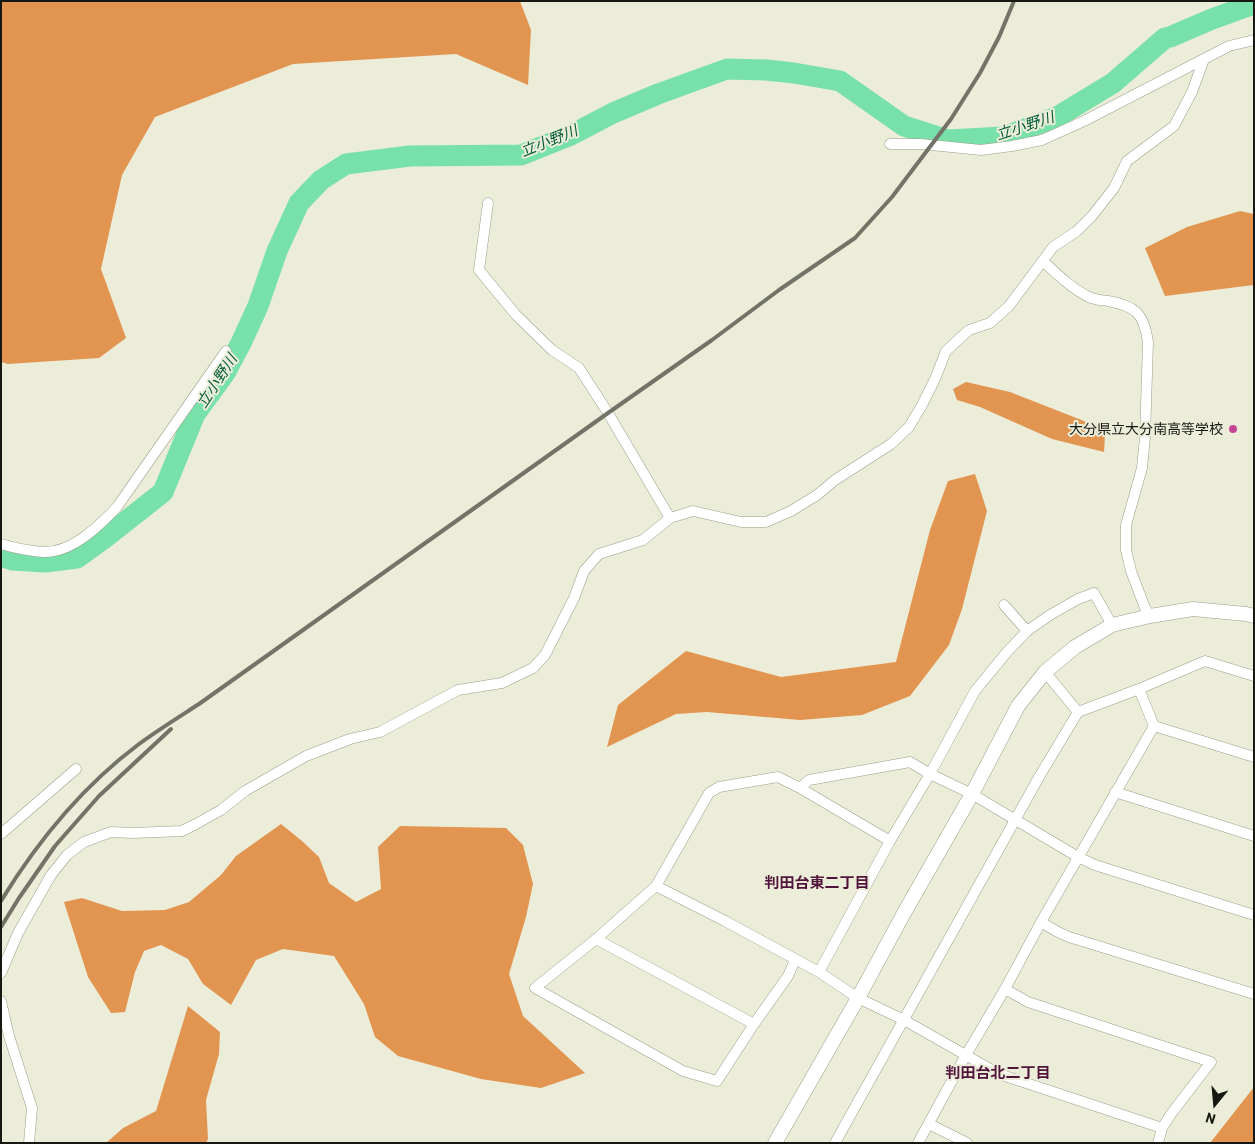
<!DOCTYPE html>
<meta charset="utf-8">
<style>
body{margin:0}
#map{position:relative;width:1255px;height:1144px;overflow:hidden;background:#ecedd9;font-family:Barlow,sans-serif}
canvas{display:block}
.frame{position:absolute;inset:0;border:2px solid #171811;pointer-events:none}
.north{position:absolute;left:1190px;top:1079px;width:50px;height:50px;-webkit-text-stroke:4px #ecedd9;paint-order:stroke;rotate:197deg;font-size:14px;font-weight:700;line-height:20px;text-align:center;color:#171811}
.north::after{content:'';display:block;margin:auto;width:18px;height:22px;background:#171811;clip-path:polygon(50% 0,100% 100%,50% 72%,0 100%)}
</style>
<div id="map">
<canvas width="1255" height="1144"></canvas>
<div class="frame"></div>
<div class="north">N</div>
</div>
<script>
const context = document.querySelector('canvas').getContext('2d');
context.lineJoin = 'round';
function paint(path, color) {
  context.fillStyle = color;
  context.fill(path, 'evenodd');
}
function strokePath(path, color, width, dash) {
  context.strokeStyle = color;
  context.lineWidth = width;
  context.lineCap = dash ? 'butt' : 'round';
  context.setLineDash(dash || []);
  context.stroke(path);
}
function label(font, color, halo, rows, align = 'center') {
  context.font = font + ' Barlow,"Noto Sans JP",sans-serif';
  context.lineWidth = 4;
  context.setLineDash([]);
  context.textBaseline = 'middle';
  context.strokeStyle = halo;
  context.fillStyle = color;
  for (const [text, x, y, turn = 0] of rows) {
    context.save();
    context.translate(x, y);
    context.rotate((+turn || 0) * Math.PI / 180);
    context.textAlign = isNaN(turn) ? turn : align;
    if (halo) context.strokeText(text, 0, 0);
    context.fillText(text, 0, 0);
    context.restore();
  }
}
paint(new Path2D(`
 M1 1H520L531 30 528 85 456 54 293 64 155 117 122 175 101 269 126 338 99 358 8 364 1 362Z
 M1240 211 1254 214V285L1165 296 1145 248 1187 227Z
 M966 382 1010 392 1084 421 1105 435 1104 452 1052 439 980 407 957 400 953 389Z
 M975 474 987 511 962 609 949 645 910 696 862 715 800 720 707 712 676 714 607 747 618 705 686 651 781 677 896 662 930 530 948 481Z
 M281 824 302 841 319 857 329 883 356 902 381 889 378 847 400 826 506 828 523 845 533 884 526 917 509 974 523 1016 585 1073 541 1088 481 1079 398 1056 375 1037 364 1004 334 956 283 949 256 960 231 1005 203 984 188 959 161 945 144 951 135 972 125 1012 111 1013 88 977 64 902 82 898 122 911 165 910 189 902 221 875 236 856Z
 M188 1006 220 1032 219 1054 206 1100 208 1139 206 1143H106L123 1128 156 1111Z
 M1254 1087V1143H1210Z`), '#e29550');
strokePath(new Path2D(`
 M1 556 12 560 45 562 77 558 106 537 163 492 195 414 225 373 241 343 258 306 277 251 299 203 321 180 346 164 410 156 521 155 571 135 613 113 658 94 727 69 766 70 794 73 840 81 904 126 948 140 1003 137 1057 117 1113 83 1165 38 1170 37 1212 19 1254 4`), '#78e1aa', 21);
const street = new Path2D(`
 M890 144H921L981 150 1012 146 1042 140 1084 121 1229 46 1254 40
 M488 203 479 270 516 315 552 350 579 368 608 413 670 518
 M1043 261C1057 274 1071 288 1089 297 1095 300 1102 300 1108 301 1136 306 1144 314 1148 342L1145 437 1142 468 1126 525V550L1131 571 1145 608 1150 616
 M1 544C15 548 29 551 43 552 72 553 99 526 117 507L226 351
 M1004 605 1027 631
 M1045 672 1078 712
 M1139 689 1205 661 1254 676
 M800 788 809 780 910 762 930 774 972 794 1078 857 1095 865 1254 915
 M1115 792 1254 836
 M1 834 76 769
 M656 886 725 921 819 972 858 998 904 1020 999 1074 1162 1128
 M1041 922 1056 931 1069 937 1254 994
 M596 939 754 1024
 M795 960 788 976 754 1024 717 1081 683 1071 535 988 596 939 656 886 709 793 719 787 778 777 800 788 890 841
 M819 972 890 841 930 774 975 691 1007 652 1027 631 1050 615 1078 599 1094 593 1112 625
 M1 973 18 933 51 875 67 855 84 842 111 832 133 833 182 831 196 824 221 810 245 791 306 756 350 739 380 732 458 690 502 683 533 668 545 655 574 598 584 571 599 554 643 540 670 518 693 511 741 522H766L791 511 817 495 835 480 891 444 909 427 922 405 935 379 946 351 969 330 990 323 1009 306 1053 247 1077 231 1092 216 1114 188 1127 161 1174 126 1192 92 1204 59
 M1005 989 1028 1002 1211 1062 1171 1114 1162 1128 1158 1143
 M1 1001 9 1036 32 1108 29 1143
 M929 1124 967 1143
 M835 1143 1039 777 1078 712 1139 689 1154 726 1254 757
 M918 1143 966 1055 1005 989 1041 922 1154 726`);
const secondary = new Path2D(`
 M775 1143 858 998 904 913 972 794 1018 706 1045 672 1075 647 1112 625 1150 616 1193 609 1246 614 1254 616`);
strokePath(street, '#9c9d8a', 11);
strokePath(secondary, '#9c9d8a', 15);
strokePath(street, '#fff', 10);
strokePath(secondary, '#fff', 14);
strokePath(new Path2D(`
 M1 901C37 842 83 786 139 744 158 730 179 717 199 704L608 413 712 340 779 290 855 238 892 197 951 119 980 73 999 37 1014 1
 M1 927 19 898 55 846 99 796 171 729`), '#737467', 4);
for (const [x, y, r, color] of [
 [1233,429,5,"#c54693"]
]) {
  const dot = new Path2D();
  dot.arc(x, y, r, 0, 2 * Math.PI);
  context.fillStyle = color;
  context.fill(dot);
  strokePath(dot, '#ecedd9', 2);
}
label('14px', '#171811', '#ecedd9', [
 ["大分県立大分南高等学校",1223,429]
], 'right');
label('italic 15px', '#025a38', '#ecedd9', [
 ["立小野川",1025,126,-18],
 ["立小野川",549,141,-22],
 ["立小野川",217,381,-57]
]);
label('bold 15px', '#501339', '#ecedd9', [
 ["判田台東二丁目",817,883],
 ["判田台北二丁目",998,1073]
]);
</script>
